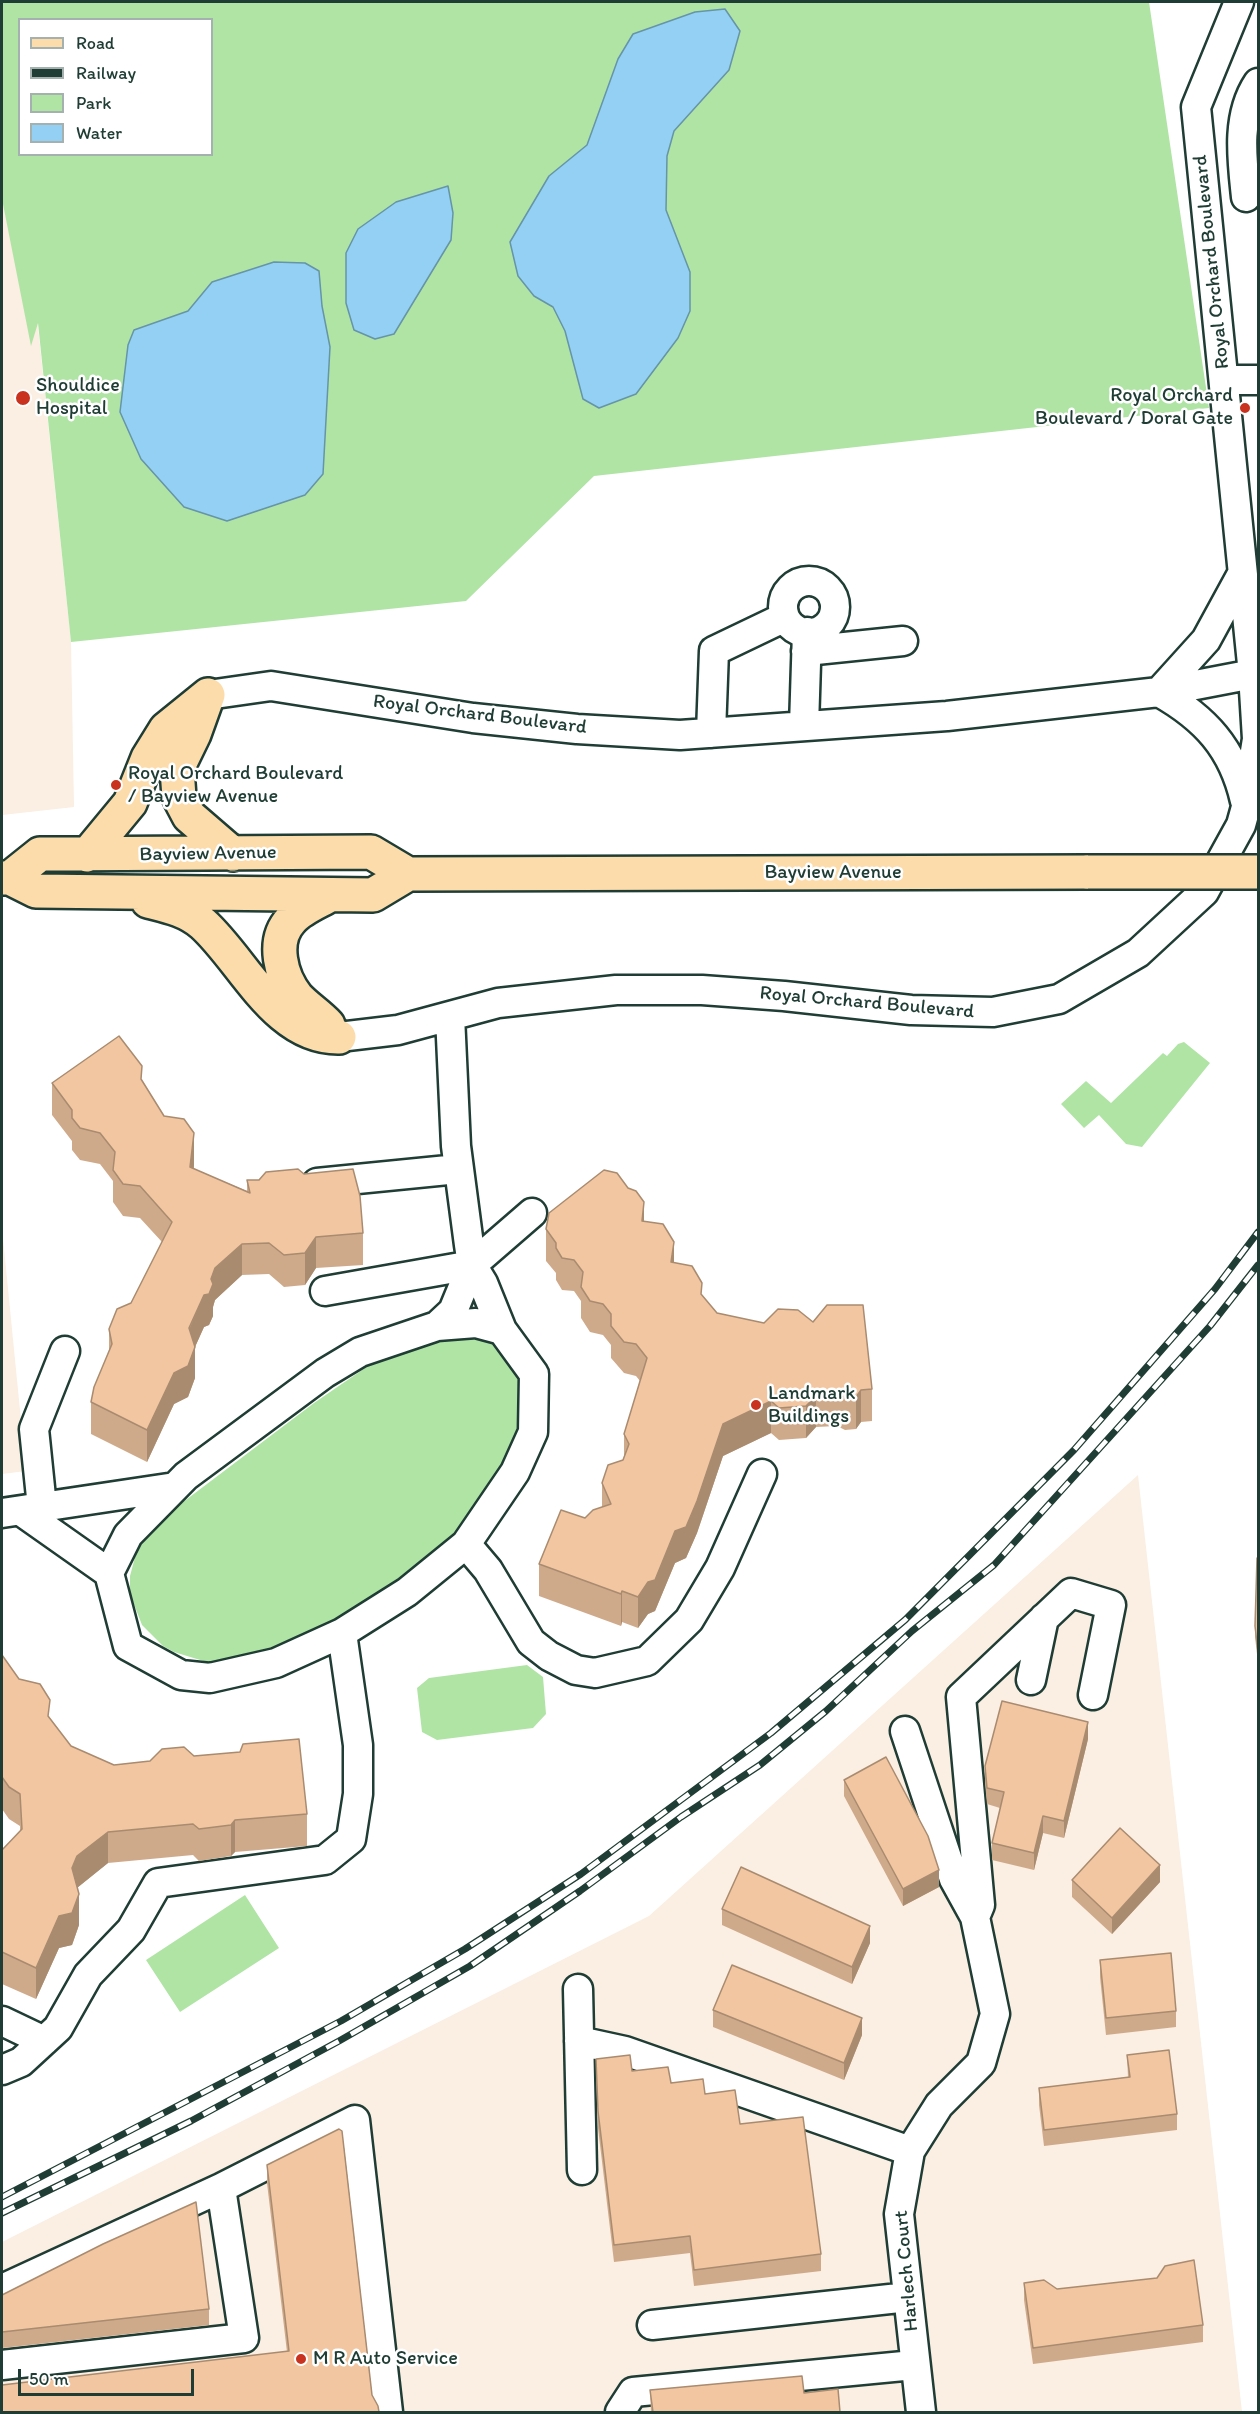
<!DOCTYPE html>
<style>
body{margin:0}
#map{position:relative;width:1260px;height:2414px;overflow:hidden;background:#fff;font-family:Itim,sans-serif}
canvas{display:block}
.frame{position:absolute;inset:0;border:3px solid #1f3d34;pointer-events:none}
.legend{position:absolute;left:18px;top:18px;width:195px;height:138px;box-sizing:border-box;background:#fff;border:2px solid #a5b1ae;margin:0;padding:8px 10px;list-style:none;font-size:18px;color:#1f3d34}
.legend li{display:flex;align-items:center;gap:12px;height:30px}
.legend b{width:30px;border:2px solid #a5b1ae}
.scale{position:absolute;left:18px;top:2369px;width:176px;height:27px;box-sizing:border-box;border:3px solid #1f3d34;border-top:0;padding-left:8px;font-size:18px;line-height:21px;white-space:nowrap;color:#1f3d34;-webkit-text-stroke:4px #fff;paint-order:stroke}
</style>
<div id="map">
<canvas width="1260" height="2414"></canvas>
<div class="frame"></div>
<ul class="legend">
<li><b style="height:8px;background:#fddcac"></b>Road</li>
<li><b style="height:8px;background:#1f3d34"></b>Railway</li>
<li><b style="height:16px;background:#b0e4a5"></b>Park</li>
<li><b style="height:16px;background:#93d0f3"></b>Water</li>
</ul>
<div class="scale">50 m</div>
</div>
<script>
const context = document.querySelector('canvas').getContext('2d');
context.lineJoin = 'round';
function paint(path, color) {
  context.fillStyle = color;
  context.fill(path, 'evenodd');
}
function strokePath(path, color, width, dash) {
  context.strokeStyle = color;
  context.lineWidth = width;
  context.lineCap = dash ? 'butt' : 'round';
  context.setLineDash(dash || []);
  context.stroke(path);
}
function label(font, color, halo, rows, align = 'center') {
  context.font = font + ' Itim,sans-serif';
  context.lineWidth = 5;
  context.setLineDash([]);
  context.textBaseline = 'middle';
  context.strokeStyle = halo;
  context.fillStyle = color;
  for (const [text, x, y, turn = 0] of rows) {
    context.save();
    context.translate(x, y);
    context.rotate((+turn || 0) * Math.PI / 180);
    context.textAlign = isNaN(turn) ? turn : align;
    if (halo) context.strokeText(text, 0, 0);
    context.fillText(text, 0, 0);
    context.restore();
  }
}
paint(new Path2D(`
 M2 2 20 155 71 642 74 807 2 815Z
 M2 1228 26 1471 2 1474Z
 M1138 1475 1242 2412H2V2242L649 1916Z`), '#fbeee2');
paint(new Path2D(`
 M2 2H1149L1209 408 594 476 466 601 71 642 38 323 31 346 2 199ZM20 20H212V154H20Z
 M1184 1042 1210 1063 1142 1147 1126 1144 1099 1115 1084 1128 1061 1104 1086 1081 1111 1103 1163 1053 1167 1056 1178 1044Z
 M454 1337 491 1341 510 1355 521 1367 523 1389 518 1425 513 1440 507 1455 492 1480 457 1531 432 1560 375 1594 359 1612 257 1659 225 1663H210L174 1652 163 1646 142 1625 130 1594V1576L138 1546 143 1536 162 1518 314 1403 368 1366 417 1344Z
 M527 1665 543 1677 546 1714 533 1728 437 1740 422 1732 417 1688 429 1678Z
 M245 1895 279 1948 180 2012 146 1960Z`), '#b0e4a5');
const water = new Path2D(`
 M725 9 740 31 729 70 674 131 667 156 666 210 690 272V311L678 338 636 394 599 408 583 399 565 331 553 307 534 296 518 276 510 242 549 176 587 145 618 59 633 34 695 12Z
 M448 186 453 213 451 240 394 334 375 339 354 330 346 303V253L358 229 396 202Z
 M274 262 305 263 319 271 322 306 330 347 323 474 305 495 227 521 184 507 141 459 120 412 128 345 134 330 188 311 212 282Z`);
paint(water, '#93d0f3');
strokePath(water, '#6595a7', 1.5);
const minor = new Path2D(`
 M1246 197C1242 159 1236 116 1258 83
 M1224 380H1258
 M783 607a26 26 0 1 1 52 0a26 26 0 1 1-52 0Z
 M806 651 903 641
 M1159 692C1205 718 1233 748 1245 801
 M1159 692 1206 640 1242 574
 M208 695 271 686 473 718 577 729 680 735 947 716 1159 692 1253 674
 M804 726 807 632
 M711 733 714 651 785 617
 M450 1016 456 1146 469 1245 472 1265 483 1283 502 1330
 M339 1037 398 1030 498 1003 616 990H702L784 996 911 1010 993 1012 1059 999 1138 953 1204 892 1241 825 1246 807 1257 739 1253 674 1196 107 1239 2
 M317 1183 458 1169
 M325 1291 472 1265
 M437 1326 453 1311 472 1265 532 1213
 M42 1507 34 1429 65 1351
 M21 1511 109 1573 128 1646 181 1675 210 1678 276 1663 342 1633 407 1592 466 1544 515 1472 533 1432 534 1374 502 1330 476 1323 437 1326 360 1352 325 1373 186 1476 128 1535 109 1573
 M2 1513 175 1487
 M466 1544 488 1570 531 1642 549 1656 576 1670 595 1673 647 1661 689 1620 720 1568 762 1474
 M1031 1680 1044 1618
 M905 1731 954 1879 975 1917
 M578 1989 582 2170
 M2 2021 44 2041
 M579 2041 625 2051 910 2151
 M2 2070 21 2062 58 2028 88 1975 131 1930 158 1883 325 1860 351 1839 358 1794V1745L342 1633
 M2 2289 221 2188
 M652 2325 908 2297
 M2 2365 244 2338 221 2188 355 2120 388 2412
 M620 2412 633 2392 914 2365
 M921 2412 899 2214 910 2151 939 2105 981 2063 995 2014 975 1917 980 1905 961 1697 1071 1593 1111 1605 1093 1695`);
const major = new Path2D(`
 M208 695 194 734 177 769 179 797 189 816 233 854
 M87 855 130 803 148 758 166 729 208 695
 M2 878H10L36 891 373 895 408 874 1088 872
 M10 878 40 854 371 852 408 874
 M148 901C168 906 187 910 203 924 244 961 276 1038 339 1037
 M328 1025C319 1015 306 1007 297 997 281 977 271 941 291 920 300 909 318 902 330 895`);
strokePath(minor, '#1f3d34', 33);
strokePath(major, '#1f3d34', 38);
strokePath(minor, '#fff', 28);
strokePath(major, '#fddcac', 33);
const rail = new Path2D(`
 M2 2197 341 2021 465 1949 581 1874 771 1733 905 1620 1074 1450 1215 1289 1258 1232
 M2 2213 191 2121 339 2041 470 1966 580 1891 681 1817 760 1765 826 1711 912 1631 994 1565 1210 1326 1258 1265`);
strokePath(rail, '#1f3d34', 7);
strokePath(rail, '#fff', 4.5, [14]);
const majorBridge = new Path2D(`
 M1088 872H1258`);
strokePath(majorBridge, '#1f3d34', 38, []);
strokePath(majorBridge, '#fddcac', 33);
paint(new Path2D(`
 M142 1080 194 1165V1169L247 1191V1180L363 1233V1265L316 1268 305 1285 284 1287 269 1274 242 1275 215 1300 213 1307V1316L209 1325 204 1327 195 1347V1378L188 1397 174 1404 147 1462 91 1434V1402L109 1352V1329L131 1303 162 1242 140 1218 123 1216 113 1202V1181L100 1164 80 1160 72 1150V1141L52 1115V1083Z
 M628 1188 644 1221 674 1263 717 1313 872 1389V1421L861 1422 856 1429 845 1430 837 1426 816 1427 806 1438 779 1440 771 1433 723 1456 697 1533 686 1558 675 1563 655 1611 648 1614 638 1628 622 1622 621 1626 539 1596V1564L585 1518 602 1507V1483L623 1460 624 1458V1434L640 1381 636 1376 624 1373 611 1358V1345L603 1335 590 1332 581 1318V1301L574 1291 562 1290 556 1280V1273L546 1261V1229Z
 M1257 1558H1258V1663L1255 1637Z
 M2 1655 19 1679 50 1718 71 1746 114 1765 194 1756 307 1814V1846L235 1852 231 1856 199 1861 193 1855 108 1863 78 1887 79 1925 72 1945 59 1948 36 1999 2 1984V1850L20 1831V1826L9 1819 2 1809Z
 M1088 1739 1064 1838 1043 1833 1034 1870 992 1860V1843L1000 1808 987 1804 985 1783V1766Z
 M844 1780 939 1887 903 1906 844 1796Z
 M1072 1880 1160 1882 1112 1934 1072 1897Z
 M722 1909 870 1943 852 1984 722 1925Z
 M1100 1960 1176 2011V2027L1106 2035 1100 1977Z
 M713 2010 862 2035 844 2080 713 2027Z
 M1127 2055 1177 2114V2130L1044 2146 1039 2105V2088L1128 2077Z
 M596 2059 705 2094 740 2124 821 2254V2271L694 2286 690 2253 614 2262 598 2128Z
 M267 2165 372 2395 287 2352 267 2183Z
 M1024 2283 1057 2289 1203 2325V2342L1033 2364 1024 2300Z
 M2 2295 209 2309V2325L2 2348Z
 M650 2390 804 2393 840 2412H651Z`), '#cfaa8a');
paint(new Path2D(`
 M194 1133V1165L190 1199V1167Z
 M644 1202V1233L642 1221Z
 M316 1237V1268L305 1285V1253Z
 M674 1242V1274L671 1262Z
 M242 1244V1275L215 1300 213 1307V1316L209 1325 204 1327 195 1347V1378L188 1397 174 1404 147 1462V1430L215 1268Z
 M861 1390V1422L856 1429V1397Z
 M816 1396V1427L806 1438V1406Z
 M771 1401V1433L723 1456 697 1533 686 1558 675 1563 655 1611 648 1614 638 1628V1597L675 1531 723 1424Z
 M622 1591V1622L621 1626V1594Z
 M1088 1722V1739L1064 1838V1821Z
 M1043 1816V1833L1034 1870V1853Z
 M235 1820V1852L231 1856V1825Z
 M108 1832V1863L77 1888 72 1868 77 1856Z
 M1160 1865V1882L1112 1934V1918Z
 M939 1870V1887L903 1906V1889Z
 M79 1894V1925L72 1945 59 1948 36 1999V1968L59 1916Z
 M870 1926V1943L852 1984V1967Z
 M862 2018V2035L844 2080V2063Z`), '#a98b70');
const building = new Path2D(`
 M119 1036 142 1066 141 1079 164 1116 184 1119 194 1133 190 1167 250 1193 247 1180H259L266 1172 298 1169 304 1174 353 1169 360 1196 363 1233 316 1237 305 1253 284 1255 269 1243 242 1244 215 1268 211 1279 213 1284 209 1294 204 1295 189 1328 195 1347 188 1366 174 1373 147 1430 91 1402 94 1387 112 1344 109 1329 117 1309 131 1303 172 1222 140 1186 123 1184 113 1170 115 1152 100 1133 80 1128 72 1118V1110L52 1083Z
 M604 1170 617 1173 628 1188 636 1191 644 1202 642 1221 663 1224 674 1242 671 1262 692 1266 702 1283 701 1294 717 1313 764 1323 778 1309 798 1310 813 1322 827 1305H863L872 1389 861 1390 856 1397 845 1399 837 1394 816 1396 806 1406 779 1408 771 1401 723 1424 697 1501 686 1527 675 1531 655 1580 648 1582 638 1597 622 1591 621 1594 539 1564 561 1510 585 1518 593 1510 611 1504 602 1483 608 1465 623 1460 629 1444 624 1434 647 1358 636 1344 624 1342 611 1326V1314L603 1304 590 1301 581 1287 583 1272 574 1260 562 1258 556 1248V1243L546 1229 549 1213Z
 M1257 1558H1258V1652L1255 1626Z
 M2 1655 19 1679 40 1684 50 1700 48 1716 71 1746 114 1765 150 1761 162 1749 184 1747 194 1756 240 1752 243 1744 299 1739 307 1814 235 1820 231 1825 199 1829 193 1824 108 1832 77 1856 72 1868 79 1894 72 1913 59 1916 36 1968 2 1952V1850L22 1829 20 1794 9 1787 2 1777Z
 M1002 1701 1088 1722 1064 1821 1043 1816 1034 1853 992 1843 1004 1792 987 1788 985 1766Z
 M886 1757 928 1836 939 1870 903 1889 844 1780Z
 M1120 1828 1160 1865 1112 1918 1072 1880Z
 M741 1867 870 1926 852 1967 722 1909Z
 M1171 1953 1176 2011 1106 2018 1100 1960Z
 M732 1965 862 2018 844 2063 713 2010Z
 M1169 2050 1177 2114 1044 2130 1039 2088 1130 2077 1127 2055Z
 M630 2055 632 2071 668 2067 671 2083 703 2079 705 2094 735 2090 740 2124 803 2117 821 2254 694 2270 690 2236 614 2245 598 2111 596 2059Z
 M339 2129 342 2131 372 2395 378 2406 379 2412H2V2385L289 2351 267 2165Z
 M196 2202 209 2309 2 2332V2295L103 2244Z
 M1194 2260 1203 2325 1033 2348 1024 2283 1044 2280 1057 2289 1157 2278 1165 2266Z
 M802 2376 804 2393 838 2389 840 2412H653L650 2390Z`);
paint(building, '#f1c6a0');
strokePath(building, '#a98b70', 1.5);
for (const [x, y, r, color] of [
 [23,398,8,"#c8321e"],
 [1245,408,6,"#c8321e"],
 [116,785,6,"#c8321e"],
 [756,1405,6,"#c8321e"],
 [301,2359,6,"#c8321e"]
]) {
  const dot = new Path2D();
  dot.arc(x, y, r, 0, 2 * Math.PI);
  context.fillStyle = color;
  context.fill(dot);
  strokePath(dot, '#fff', 2);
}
label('20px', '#1f3d34', '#fff', [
 ["Royal Orchard Boulevard",1212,262,-96],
 ["Royal Orchard Boulevard",480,715,7],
 ["Bayview Avenue",208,854,-1],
 ["Bayview Avenue",833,873],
 ["Royal Orchard Boulevard",867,1003,5],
 ["Harlech Court",907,2271,-95]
]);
label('20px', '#1f3d34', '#fff', [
 ["Shouldice",36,386],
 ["Hospital",36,409],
 ["Royal Orchard",1233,396,"right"],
 ["Boulevard / Doral Gate",1233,419,"right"],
 ["Royal Orchard Boulevard",128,774],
 ["/ Bayview Avenue",128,797],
 ["Landmark",768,1394],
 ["Buildings",768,1417],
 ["M R Auto Service",313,2359]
], 'left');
</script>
